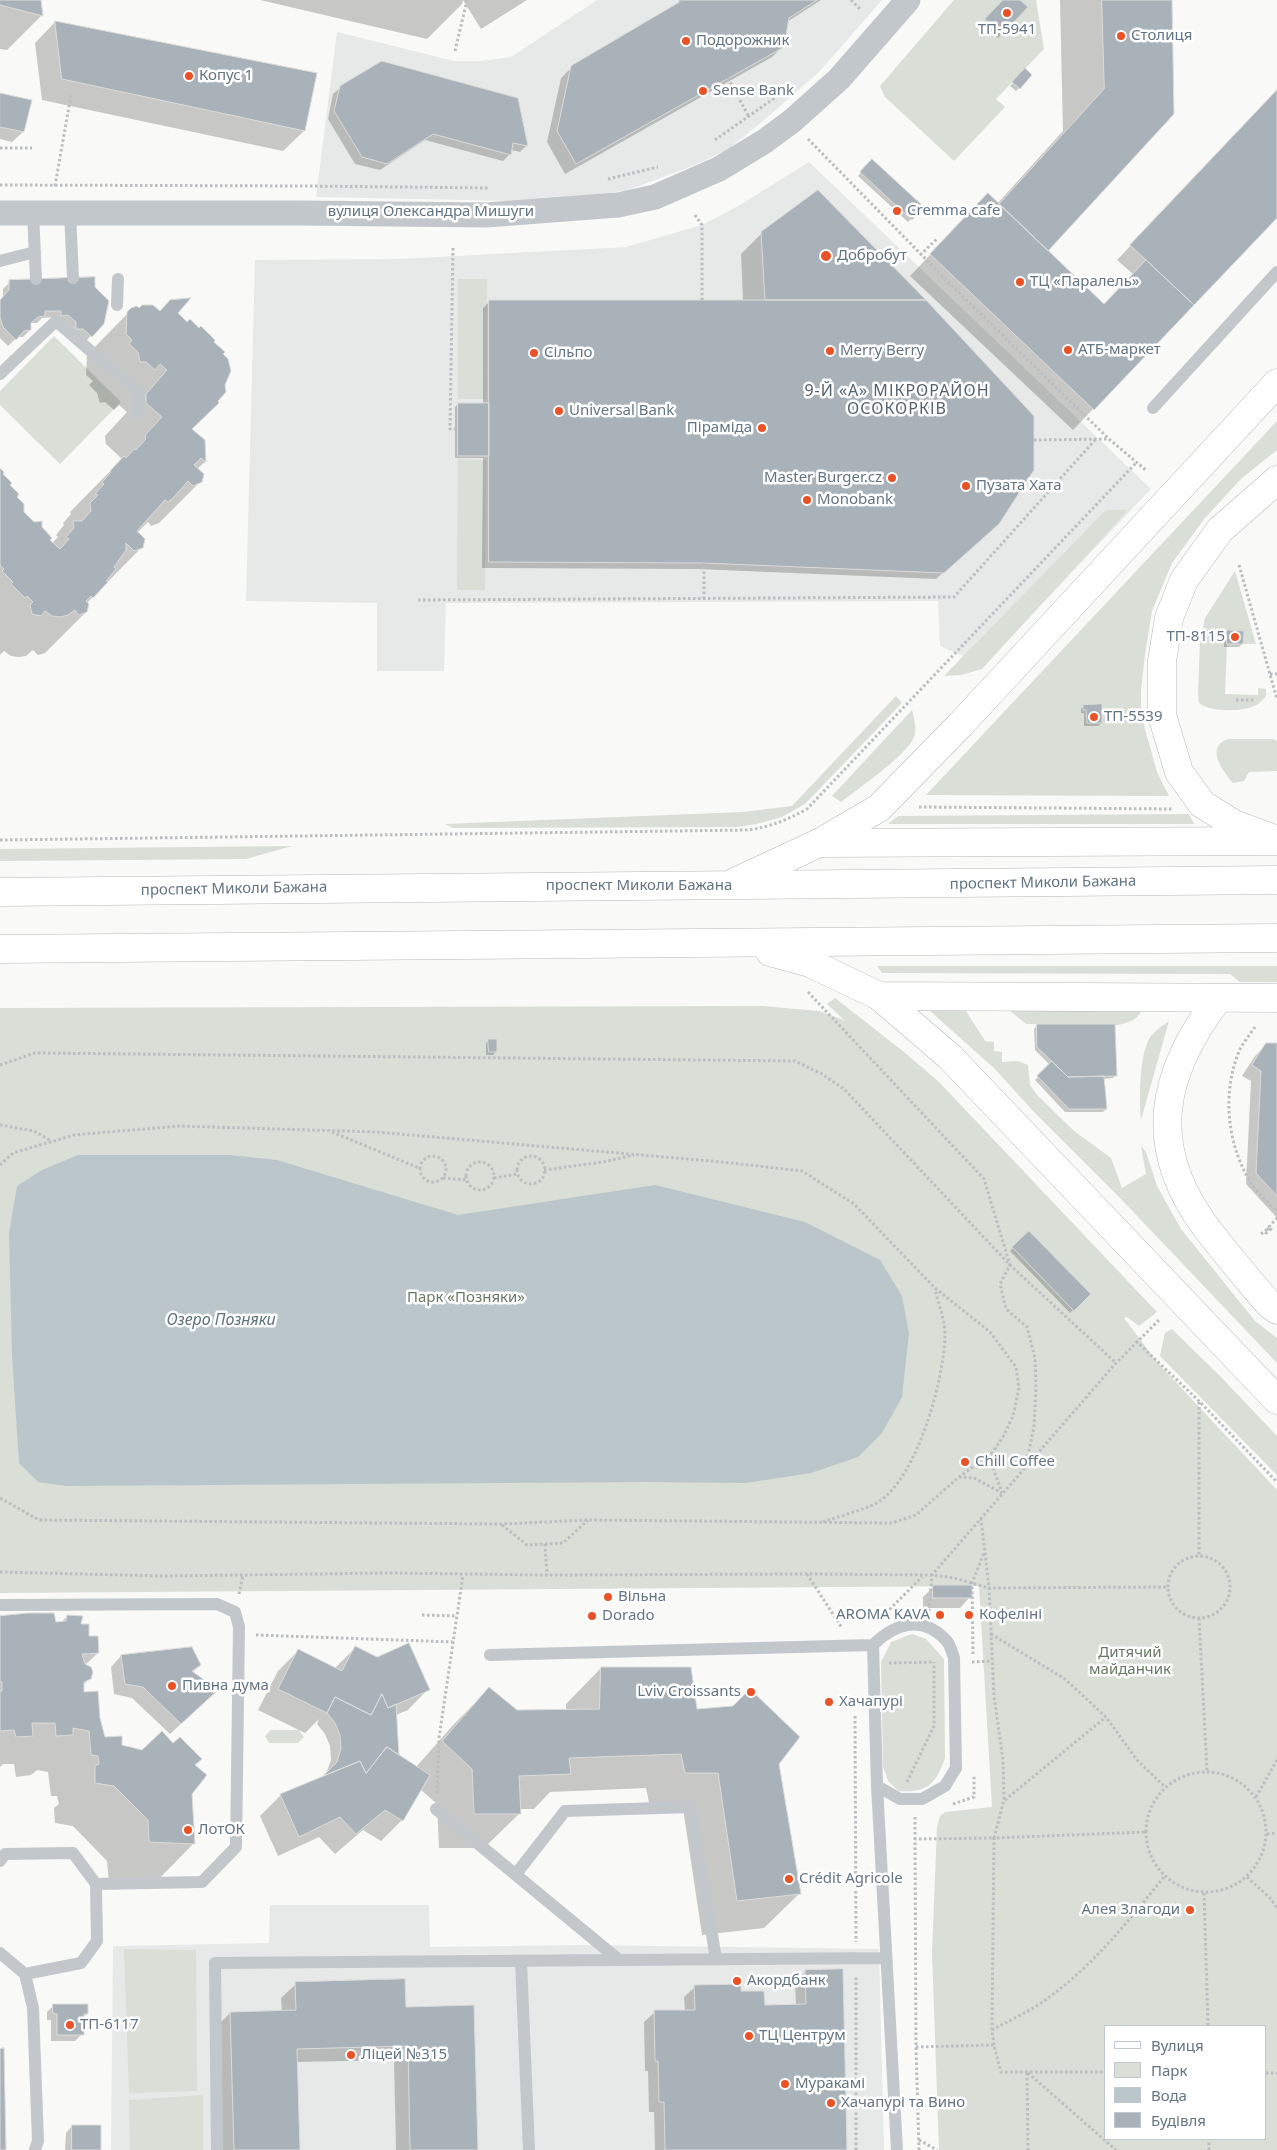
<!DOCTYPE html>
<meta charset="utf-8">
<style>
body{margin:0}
#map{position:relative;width:1277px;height:2150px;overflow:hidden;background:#f9f9f7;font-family:"Noto Sans",sans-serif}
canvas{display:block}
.legend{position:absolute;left:1104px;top:2025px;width:162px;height:115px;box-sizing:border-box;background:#fff;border:1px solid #c1c8cd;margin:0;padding:6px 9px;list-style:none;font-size:15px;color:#637583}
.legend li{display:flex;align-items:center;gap:10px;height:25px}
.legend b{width:25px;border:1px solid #c1c8cd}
</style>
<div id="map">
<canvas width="1277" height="2150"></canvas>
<ul class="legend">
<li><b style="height:6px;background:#fff"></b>Вулиця</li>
<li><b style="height:14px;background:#d9ded6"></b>Парк</li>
<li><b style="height:14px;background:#bac6ca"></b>Вода</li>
<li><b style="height:14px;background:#a9b2b9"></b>Будівля</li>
</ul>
</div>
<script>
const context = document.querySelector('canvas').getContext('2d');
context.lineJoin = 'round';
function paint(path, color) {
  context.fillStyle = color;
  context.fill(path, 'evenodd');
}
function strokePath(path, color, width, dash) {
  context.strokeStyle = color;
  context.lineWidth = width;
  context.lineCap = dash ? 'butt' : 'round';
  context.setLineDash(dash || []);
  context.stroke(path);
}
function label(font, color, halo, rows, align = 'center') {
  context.font = font + ' "Noto Sans",sans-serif';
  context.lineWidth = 5;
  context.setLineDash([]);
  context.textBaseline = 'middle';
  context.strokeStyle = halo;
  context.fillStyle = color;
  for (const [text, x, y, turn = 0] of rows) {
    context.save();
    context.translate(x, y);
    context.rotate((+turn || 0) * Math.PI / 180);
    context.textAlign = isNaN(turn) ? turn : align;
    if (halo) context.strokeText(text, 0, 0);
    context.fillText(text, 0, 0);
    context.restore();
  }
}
paint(new Path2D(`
 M597 0H882L820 71 763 121 727 150 695 165 631 189 564 202 316 197 337 32 454 61H481L511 57Z
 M809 162 1151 489 984 665 940 646 938 601 446 603 444 671H377V603L246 601 255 260 398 259 626 247 702 225 740 205Z
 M270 1905H429L430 1947 584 1945 879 1949 884 2150H111L113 1946 269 1943Z`), '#e7e8e8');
paint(new Path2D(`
 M954 0H1036L1044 49 996 99 1005 107 954 161 885 97 880 86Z
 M458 279H487L486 399H458Z
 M54 336 121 402 60 464 0 405V391Z
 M1277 421V450L1241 479 1205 518 1172 563 1152 611 1145 654 1141 691V715L1157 772 1169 796 926 795Z
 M458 459 486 460 485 590H457Z
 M1106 510H1128L982 669 961 675 944 676Z
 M1235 571 1256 644H1227L1225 694 1258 695V688L1266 689V696C1263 700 1259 704 1254 706 1242 712 1209 712 1199 703L1198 694 1200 641 1205 618Z
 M896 696 902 703 805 804 782 817 757 824 737 827 453 828 445 824 743 812 792 806Z
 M912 710C914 718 917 728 914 737 906 756 859 788 841 802L832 796Z
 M1228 739H1273L1277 741V771L1249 772 1244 781 1233 783C1222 770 1205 747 1228 739Z
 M1189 814 1194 824H888L898 816Z
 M292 846 246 859 0 861V849Z
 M877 966H1277V982H1240L1230 974 882 973Z
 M835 998 904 1052 939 1082 1157 1312 1139 1326 1127 1317 1124 1318 1157 1362 1277 1490V2150H939L932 1953 937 1827 940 1816 945 1812 992 1807 979 1586 0 1593V1008L762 1006 819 1011 844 1020 827 1004ZM1106 2026H1266V2139H1106Z
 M1143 1008C1138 1020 1130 1022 1118 1025L1026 1024 1009 1010Z
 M929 1010 966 1011 985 1041 994 1042V1051L1002 1052V1062L1018 1061 1028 1065 1030 1085 1037 1095 1074 1131 1111 1158 1122 1188 1146 1174 1141 1146 1146 1152 1157 1186 1181 1229 1255 1321 1277 1338V1363L1121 1199 1033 1111 995 1069Z
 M1169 1021 1141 1120C1139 1100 1139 1052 1151 1036 1156 1030 1163 1025 1169 1021Z
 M1172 1329 1220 1376 1277 1436V1475L1160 1356 1165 1333Z
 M912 1634 926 1639 944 1659 945 1758C936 1784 927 1793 899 1791L888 1781 883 1766 881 1662 891 1642Z
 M271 1730H299L304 1737 298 1743H269L265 1736Z
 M124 1949 196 1950 197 2091 129 2093Z
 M203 2095V2150H130L129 2100Z`), '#d9ded6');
paint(new Path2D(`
 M78 1155H230L277 1160 458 1215 655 1185 805 1222 880 1260 902 1296 909 1333 902 1397 882 1433 858 1457 811 1473 746 1483 647 1482 66 1486 38 1482 19 1463 12 1355 9 1233 17 1186 42 1170Z`), '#bac6ca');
paint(new Path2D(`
 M0 0H40L42 15 7 50 0 49Z
 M260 0H527L481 29 463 0 462 4 427 39Z
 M686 0H821L787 22 783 46 772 57 565 174 547 142 561 78 572 67Z
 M1004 0H1019L1026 7 998 38 983 23Z
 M1060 0H1171L1046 251 1104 305 1133 274 1117 260 1277 91V216L1073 430 910 276 967 216 997 204 1063 131Z
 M55 22 316 74 304 131 283 151 42 100 35 43Z
 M1025 70 1031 75 1016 91 1010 86Z
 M341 87 527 145 520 152 511 150 510 154 503 161 425 140 380 170 355 164 328 119 333 94Z
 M0 94 23 132 12 142 0 139Z
 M872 161 923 207 908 222 858 176Z
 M762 233 990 530 936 579 697 569 482 568 483 458H455V407L458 404H483V308L490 301H743L741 254Z
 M10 282 94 288 103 323 84 343 54 317 42 318 37 323H30V330L23 337H17L8 346 0 338V301L3 298V289Z
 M132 309 176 313 191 429 204 441 205 462 197 469 200 482 159 523 151 526 148 522 137 533 142 547 87 603 86 612 45 653 38 655 33 650 26 656 19 657 11 656 4 651 0 655V470L23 513 41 528 52 543 58 537 56 535 64 525 63 523 71 514 70 512 122 459 106 444 105 436 127 412 119 405 114 410 105 402 100 403 97 393 89 385 93 381 86 375 87 355Z
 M1227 632 1242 644 1239 647H1224V635Z
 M1084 706 1101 723 1098 726H1084V713H1081V709Z
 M1037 1025 1116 1075 1113 1078 1103 1079 1106 1109 1103 1112H1065L1035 1080 1050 1065 1035 1050 1034 1029Z
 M489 1040 496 1052 493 1055H486V1043Z
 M1277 1044V1218L1246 1184 1251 1081 1242 1076 1255 1056 1266 1045Z
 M1029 1232 1089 1294 1070 1313 1010 1251Z
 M934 1586 970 1597 960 1608H923V1597Z
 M67 1616 80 1625 98 1653 85 1665 90 1678 83 1685V1694L98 1719 104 1738 121 1746 194 1765 190 1793 193 1844 153 1885 109 1882 107 1861 73 1826 55 1823 54 1808 59 1804 57 1796H51L48 1772 37 1770 31 1775 16 1777 14 1764H3L0 1767V1617L55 1624 61 1623Z
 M355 1648 428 1689 408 1710 396 1715 398 1756 416 1767 454 1724 489 1689 517 1712 566 1711V1704L601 1668 695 1710 778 1764 800 1893 764 1928 702 1935 683 1808 650 1807 646 1788 550 1792 534 1809H519L520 1813 484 1848H439L437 1804 420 1789 402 1820 381 1841 363 1830 335 1854 319 1837 278 1856 260 1816 281 1795 323 1778 326 1774 331 1760 330 1746 325 1734 317 1724 319 1719 305 1733 258 1710 278 1671 299 1650 335 1668Z
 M121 1656 200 1665 192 1673 206 1701 170 1734 132 1698 114 1694 111 1667Z
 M806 1971 846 2150H655L654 2112H649L648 2071H645L644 2022 655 2012 685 2011 684 1997 695 1987 740 1993 764 2007 796 2006 795 1982Z
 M296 1984 405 2009 477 2150H396L394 2060 296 2062 299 2150H220L216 2027 230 2013 282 2012 281 1998Z
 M54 2005 87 2014 82 2018V2034L75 2041H51V2020H47V2012Z
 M72 2126 100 2150H65L66 2133Z`), '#0003');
const building = new Path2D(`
 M0 0H41L43 16 0 5Z
 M683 0H817L789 18 784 47 576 164 557 131 571 66Z
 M1003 0H1020L1028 7 1002 35 985 19Z
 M1102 0H1172L1174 114 1048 251 999 204 1104 89Z
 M55 21 317 73 305 131 62 79Z
 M382 61 518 98 528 146 513 143 511 155 433 134 387 164 362 157 334 111 340 86Z
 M1025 68 1032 75 1020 89 1012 82Z
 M1277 90V218L1194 305 1130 245Z
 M0 93 32 100 24 132 0 127Z
 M872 159 924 207 912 220 860 172Z
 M818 190 926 300H765L761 232Z
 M988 193 1104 304 1146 260 1194 305 1094 410 930 254Z
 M95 277V287L109 301 104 324 92 337 83 329H76V322L68 315 61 316V311H45V316L38 317 31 323V330L24 331 16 340 3 327 0 317V300L9 290V280Z
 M191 298 178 313 187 322 190 319 199 328 201 326 215 340 214 342 225 352 223 354 228 359 231 371 225 385 226 392 218 401 219 403 192 429 205 440 206 462 201 458 194 465 204 474 202 482 193 486 188 481 173 498 168 502 165 500 137 531 145 539 143 548 134 551 126 543V550L114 567 116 569 106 581 108 582 93 598 91 596 86 601 89 604 87 612 79 615 75 610 68 615 60 617 52 616 45 611 41 616 32 614 30 605 33 602 27 596 25 598 11 584 13 582 2 571 4 569 0 565V468L4 472 3 474 12 483 10 485 19 494 17 497 24 504V512L34 522 42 521V527L52 538 50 540 60 549 69 539 66 537 74 528 73 521H82L91 511 90 503 98 495 95 494 104 484 102 482 111 472 110 471 124 456 126 458 134 449 136 450 146 439 145 438 146 434 162 417 146 403V394L167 370 160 364 155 370 146 362H140L138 352 129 344 132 340 126 334 127 312 131 308 137 306 139 308 142 305H153L160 311 170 300Z
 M489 300H926L1034 416V470L999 524 944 573 704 563 489 562Z
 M458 403H489V456H458Z
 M1227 630 1244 631 1243 644H1227Z
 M1102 704V723H1087L1086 710H1083V705Z
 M1037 1024H1115L1117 1076 1068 1077 1037 1047Z
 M488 1039H497V1052H489Z
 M1266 1043H1277V1196L1256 1173 1261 1071 1252 1065Z
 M1052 1061 1068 1077 1104 1076 1107 1109H1069L1037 1076Z
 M1029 1231 1091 1294 1074 1311 1012 1247Z
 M933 1585H972V1598H933Z
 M29 1613H54L56 1622 66 1621 67 1615 83 1616 81 1624H89V1636H98L99 1653 82 1654 85 1664 91 1667 93 1672 91 1679 84 1682V1692L98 1691 100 1718 105 1737 122 1736V1745L142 1750 162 1731 173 1743 180 1737 202 1759 195 1765 207 1775 192 1794 195 1844 149 1842 148 1820 114 1786 95 1783V1766L99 1764 98 1756 91 1755 89 1731 73 1728V1735L56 1736 55 1723H32L33 1736 16 1737 14 1730 0 1731V1691H2V1682H0V1616Z
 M409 1643 430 1690 388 1708 382 1694 371 1715 335 1697 327 1713 278 1689 298 1649 342 1671 355 1646 377 1657Z
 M192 1647 201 1665 192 1671 218 1690 181 1724 143 1687 125 1684 121 1655Z
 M601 1667H691L697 1709 733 1706 750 1689 800 1737 779 1764 801 1894 737 1901 718 1773H685L681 1754 569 1758 571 1774 519 1776 521 1814H474L472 1769 442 1741 489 1687 517 1710 599 1709Z
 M382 1694 388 1708 396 1704 399 1755 387 1747 366 1773 360 1761 323 1776 337 1762 341 1749 340 1735 335 1723 327 1713 335 1697 371 1715Z
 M387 1747 430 1775 403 1821 385 1810 356 1834 340 1817 299 1837 280 1794 360 1761 366 1773Z
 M843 1969 847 2150H665L664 2102H659L658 2061H655L654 2010H695L694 1985 741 1984V1991H764L765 2005 806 2004 805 1970Z
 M405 1979 406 2007 474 2005 478 2150H410L408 2046 297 2049 300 2150H234L230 2012 296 2010 295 1982Z
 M53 2004H88V2014H84V2035H57V2014L53 2013Z
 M4 2048 6 2150H0V2049Z
 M72 2125H101V2150H72Z`);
paint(building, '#a9b2b9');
strokePath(building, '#dbdbd9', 1);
const secondary = new Path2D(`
 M1277 480 1220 530 1184 580 1169 618 1162 661V715L1179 772 1202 804 1234 824 1277 840
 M819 843 879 808 961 724 1277 383
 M879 996 950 1057 1277 1400
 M1218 999C1161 1073 1146 1146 1205 1226 1225 1253 1247 1278 1268 1303L1277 1310`);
const highway = new Path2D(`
 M735 882 819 843 1277 841
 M0 892 1277 880
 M0 949 1277 938
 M770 952 810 963 879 996 1277 998`);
strokePath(secondary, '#b4bbc0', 29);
strokePath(highway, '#b3b8bc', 29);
strokePath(new Path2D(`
 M680 0 681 2
 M851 0 860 9
 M455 51 467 0
 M728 78 749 117
 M808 139 956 290 1109 439 1147 471
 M715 140 773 99 776 102
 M0 148H32
 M608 179 658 167
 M0 185 308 186 490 188
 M55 186 71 95
 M695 215 702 225V300
 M453 248 450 429H458
 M920 255 938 238
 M1034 440 1108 439
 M1239 565 1277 699
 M704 599V563
 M418 600 954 597 1095 440
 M1270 674H1277
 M1236 700H1256
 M919 807 1174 809
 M0 840 748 830C770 827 787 820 807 809L1136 463
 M808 992 984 1179 1010 1265 1000 1284 1006 1309 1027 1327 1035 1358 1036 1388 1034 1427 1026 1465
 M1255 1027C1250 1034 1244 1042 1240 1049 1221 1093 1227 1147 1253 1186 1259 1195 1269 1203 1277 1211
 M0 1065 35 1053 795 1061 822 1074 844 1089 1010 1265 1116 1363
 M0 1125 34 1131 51 1141
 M332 1132 419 1168
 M420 1169a13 13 0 1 1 26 0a13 13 0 1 1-26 0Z
 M517 1170a14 14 0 1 1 28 0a14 14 0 1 1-28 0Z
 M466 1176a14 14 0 1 1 28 0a14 14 0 1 1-28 0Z
 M0 1165 13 1153 74 1135 179 1126 376 1132 722 1162 802 1171 854 1204 935 1288 990 1332 1016 1367 1019 1388 1013 1416 1003 1437 992 1453 959 1477 916 1515 892 1523 588 1520 501 1524 39 1520 0 1498
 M544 1170 603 1162 634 1155
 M443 1178 467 1180
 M494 1178 517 1174
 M1261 1234 1269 1228 1266 1233 1271 1229 1269 1227 1277 1218
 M1136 1341 1199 1401 1277 1482
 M1199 1402V1555
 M992 1453 994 1471 1002 1492
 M959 1477 974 1478 1002 1493
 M823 1522C836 1517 871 1508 880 1501 918 1474 943 1382 945 1337 946 1322 938 1304 935 1289
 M502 1525 527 1545 563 1543 588 1520
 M545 1544 547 1575
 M1168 1587a31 31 0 1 1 62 0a31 31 0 1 1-62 0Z
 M0 1572 164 1576 389 1573 547 1575 807 1574 932 1575 954 1578 989 1588 1167 1587
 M807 1574 842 1628
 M239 1594 243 1575
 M929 1611 932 1575 1116 1363 1159 1320
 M886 1613 922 1577
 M422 1615 457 1616
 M1199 1618 1207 1771
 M991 1634 1065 1679 1106 1717 1137 1760 1165 1787
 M256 1635 453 1642
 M973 1654 972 1583 984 1553
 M972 1662 992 1661
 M889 1663 934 1662
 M855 1716 856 1942
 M1146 1832a60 60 0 1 1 120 0a60 60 0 1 1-120 0Z
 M907 1782 934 1726V1662
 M437 1793 439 1738 463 1575
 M1256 1797 1277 1760
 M1005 1800 1106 1717
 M953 1804 974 1797V1776
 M915 1817V1839
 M1267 1834 1277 1833
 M1247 1877 1271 1899 1277 1908
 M1204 1893 1208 2026
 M992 2030 994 1838 1145 1832
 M994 2045 992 2030C1010 2020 1031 2011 1048 1998 1094 1965 1129 1920 1164 1877
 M916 2047 994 2045 1001 2072H1106
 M1027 2073 1028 2150
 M1028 2073 1116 2150
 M1266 2073H1277
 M919 2140 937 2150
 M856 2150V1976
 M919 2150 916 2047 915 1839 994 1838 1004 1800 1003 1760 994 1696 989 1588 981 1519
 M1209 2150V2139`), '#babec1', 3, [2.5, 2.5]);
strokePath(new Path2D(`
 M33 213 36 279
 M70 213 73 278
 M0 261 35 252
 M117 305 118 279
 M0 374 56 321 139 393 138 413
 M1153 408 1277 272
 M0 1605 217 1604 235 1612 239 1627 236 1847 202 1882 96 1884 73 1853 5 1854 0 1861
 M873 1645 877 1786 897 2150
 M490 1655 873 1645C895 1623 922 1615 946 1640 950 1644 952 1652 954 1658L956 1768 945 1786 922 1799H900L877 1786
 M436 1809 619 1960
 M516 1874 565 1811 691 1807 716 1959
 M0 1953 25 1974 33 2008 38 2141 35 2150
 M521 1961 529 2150
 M25 1974 81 1963 97 1941 96 1884
 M217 2150 215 1963 886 1958`), '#c2c7cb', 12);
strokePath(new Path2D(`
 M0 213H302L486 215 618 205 655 197 719 169 765 141 792 121 839 79 908 0`), '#c2c7cb', 25);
strokePath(secondary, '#fff', 28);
strokePath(highway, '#fff', 28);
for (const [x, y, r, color] of [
 [1007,13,5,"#e95127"],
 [1121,36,5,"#e95127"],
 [686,41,5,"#e95127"],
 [189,76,5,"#e95127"],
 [703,91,5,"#e95127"],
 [897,211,5,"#e95127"],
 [826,256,6,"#e95127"],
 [1020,282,5,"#e95127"],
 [1068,350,5,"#e95127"],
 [830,351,5,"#e95127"],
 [534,353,5,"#e95127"],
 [559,411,5,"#e95127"],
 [762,428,5,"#e95127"],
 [892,478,5,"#e95127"],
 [966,486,5,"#e95127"],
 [807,500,5,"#e95127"],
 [1235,637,5,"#e95127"],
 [1094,717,5,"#e95127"],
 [965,1462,5,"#e95127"],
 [608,1597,5,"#e95127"],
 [940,1615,5,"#e95127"],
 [969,1615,5,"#e95127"],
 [592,1616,5,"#e95127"],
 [172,1686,5,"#e95127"],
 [751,1692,5,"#e95127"],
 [829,1702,5,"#e95127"],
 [188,1830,5,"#e95127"],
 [789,1879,5,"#e95127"],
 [1190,1910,5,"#e95127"],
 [737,1981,5,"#e95127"],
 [70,2025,5,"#e95127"],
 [749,2036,5,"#e95127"],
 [351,2055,5,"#e95127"],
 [785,2084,5,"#e95127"],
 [831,2103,5,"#e95127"]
]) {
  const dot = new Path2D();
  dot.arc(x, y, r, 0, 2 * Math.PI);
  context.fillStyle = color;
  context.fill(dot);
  strokePath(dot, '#fff', 2);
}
label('15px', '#637583', '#fff', [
 ["ТП-5941",1007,30,"center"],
 ["Столиця",1131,36],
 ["Подорожник",696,41],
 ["Копус 1",199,76],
 ["Sense Bank",713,91],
 ["Cremma cafe",907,211],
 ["Добробут",837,256],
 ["ТЦ «Паралель»",1030,282],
 ["АТБ-маркет",1078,350],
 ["Merry Berry",840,351],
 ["Сільпо",544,353],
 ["Universal Bank",569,411],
 ["Піраміда",752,428,"right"],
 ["Master Burger.cz",882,478,"right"],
 ["Пузата Хата",976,486],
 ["Monobank",817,500],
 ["ТП-8115",1225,637,"right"],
 ["ТП-5539",1104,717],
 ["Chill Coffee",975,1462],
 ["Вільна",618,1597],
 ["AROMA KAVA",930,1615,"right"],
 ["Кофеліні",979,1615],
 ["Dorado",602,1616],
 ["Пивна дума",182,1686],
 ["Lviv Croissants",741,1692,"right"],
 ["Хачапурі",839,1702],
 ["ЛотОК",198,1830],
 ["Crédit Agricole",799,1879],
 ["Алея Злагоди",1180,1910,"right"],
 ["Акордбанк",747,1981],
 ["ТП-6117",80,2025],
 ["ТЦ Центрум",759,2036],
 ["Ліцей №315",361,2055],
 ["Муракамі",795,2084],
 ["Хачапурі та Вино",841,2103]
], 'left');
label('15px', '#637583', '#fff', [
 ["вулиця Олександра Мишуги",431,212],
 ["проспект Миколи Бажана",1043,883,-1],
 ["проспект Миколи Бажана",639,886],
 ["проспект Миколи Бажана",234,889,-1]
]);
label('15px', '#677a62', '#fff', [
 ["Парк «Позняки»",466,1298],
 ["Дитячий",1130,1653],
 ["майданчик",1130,1670]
]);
context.letterSpacing = '1px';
label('16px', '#55636e', '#fff', [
 ["9-Й «А» МІКРОРАЙОН",897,391],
 ["ОСОКОРКІВ",897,409]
]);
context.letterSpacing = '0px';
label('italic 16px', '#5e757c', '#fff', [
 ["Озеро Позняки",221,1320]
]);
</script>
